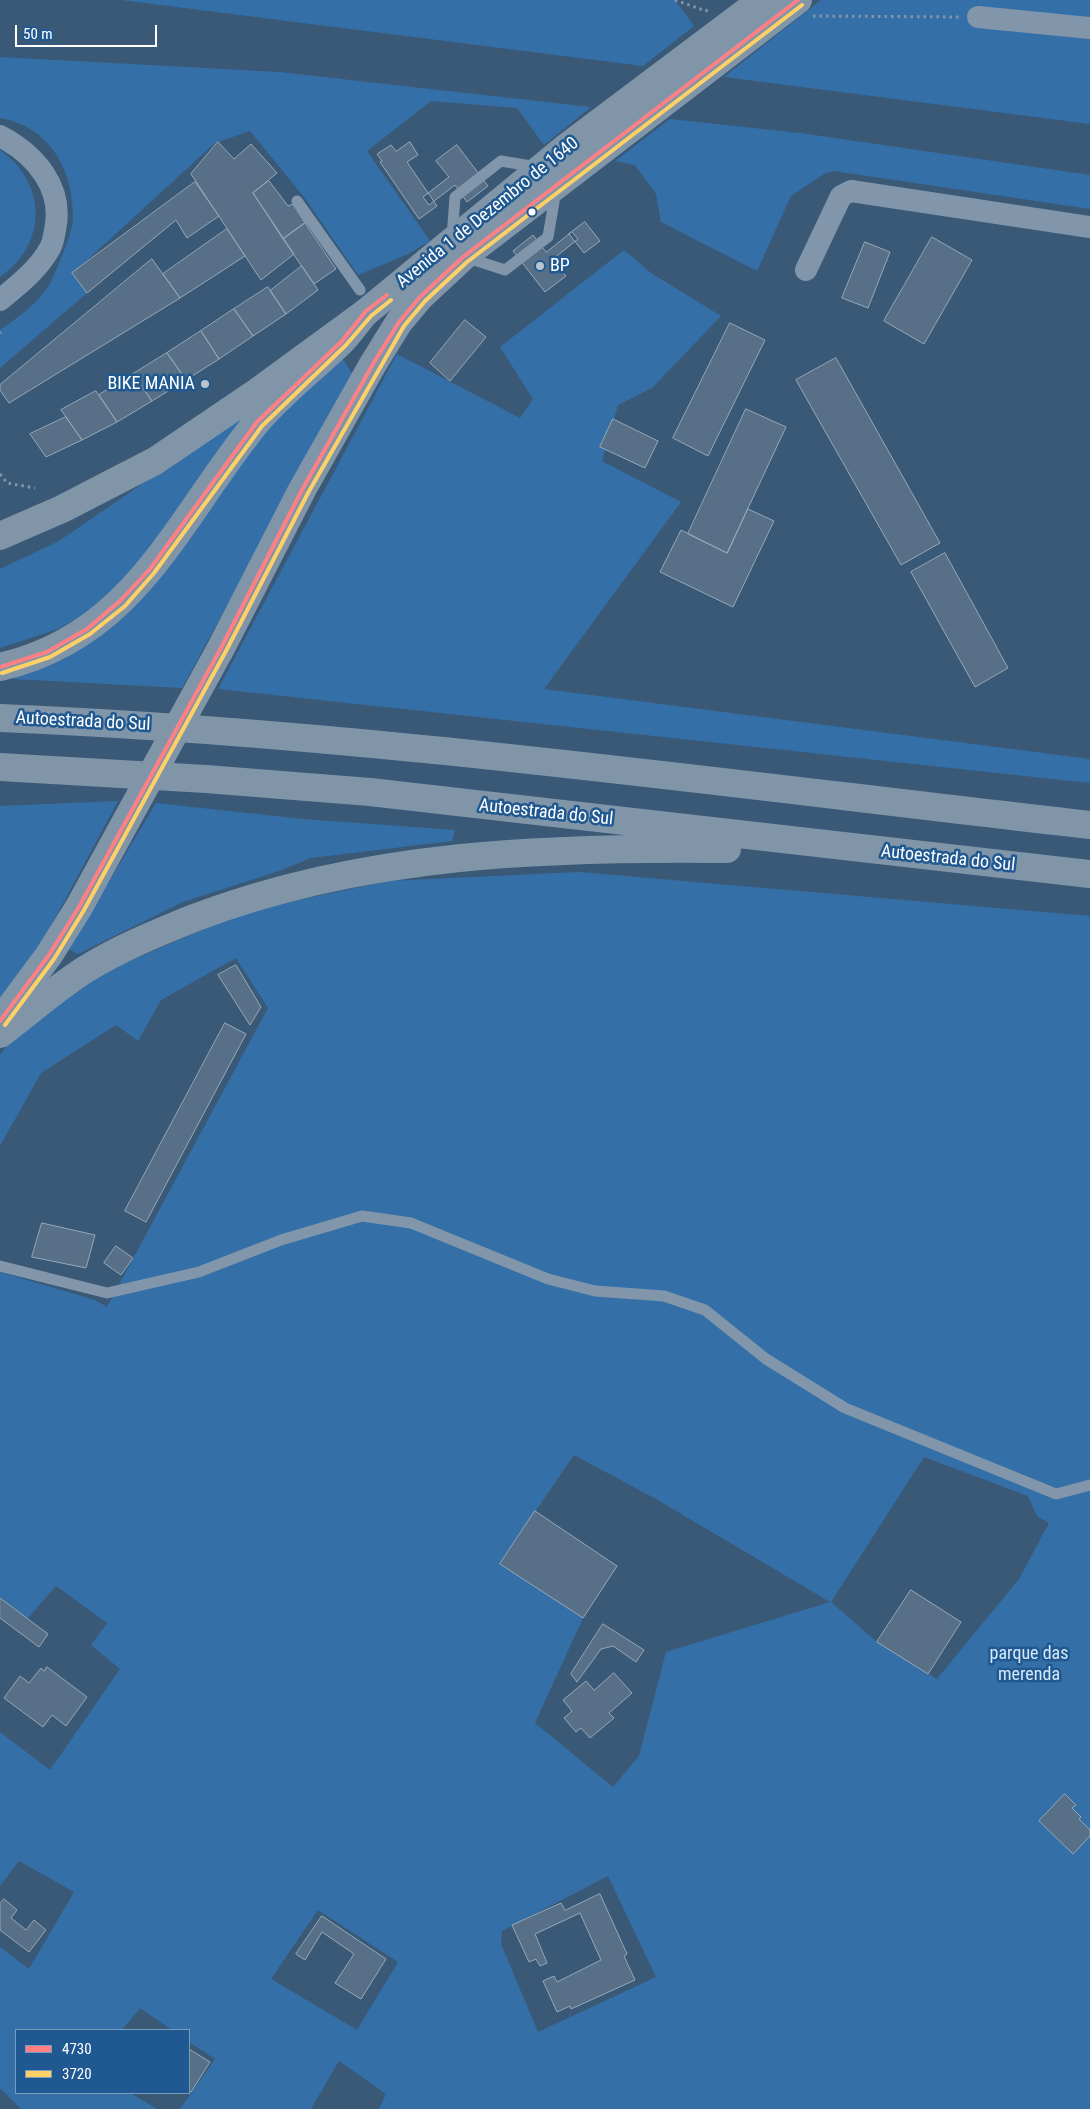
<!DOCTYPE html>
<style>
body{margin:0}
#map{position:relative;width:1090px;height:2109px;overflow:hidden;background:#3a5977;font-family:"Roboto Condensed",sans-serif}
canvas{display:block}
.legend{position:absolute;left:15px;top:2029px;width:175px;height:65px;box-sizing:border-box;background:#205991;border:1px solid #799bbd;margin:0;padding:6px 9px;list-style:none;font-size:15px;color:#fff}
.legend li{display:flex;align-items:center;gap:10px;height:25px}
.legend b{width:25px;border:1px solid #799bbd}
.scale{position:absolute;left:15px;top:25px;width:142px;height:22px;box-sizing:border-box;border:2px solid #fff;border-top:0;padding-left:6px;font-size:15px;line-height:18px;white-space:nowrap;color:#fff;-webkit-text-stroke:4px #205991;paint-order:stroke}
</style>
<div id="map">
<canvas width="1090" height="2109"></canvas>
<ul class="legend">
<li><b style="height:6px;background:#ff8084"></b>4730</li>
<li><b style="height:6px;background:#fed066"></b>3720</li>
</ul>
<div class="scale">50 m</div>
</div>
<script>
const context = document.querySelector('canvas').getContext('2d');
context.lineJoin = 'round';
function paint(path, color) {
  context.fillStyle = color;
  context.fill(path, 'evenodd');
}
function strokePath(path, color, width, dash) {
  context.strokeStyle = color;
  context.lineWidth = width;
  context.lineCap = dash ? 'butt' : 'round';
  context.setLineDash(dash || []);
  context.stroke(path);
}
function label(font, color, halo, rows, align = 'center') {
  context.font = font + ' "Roboto Condensed",sans-serif';
  context.lineWidth = 5;
  context.setLineDash([]);
  context.textBaseline = 'middle';
  context.strokeStyle = halo;
  context.fillStyle = color;
  for (const [text, x, y, turn = 0] of rows) {
    context.save();
    context.translate(x, y);
    context.rotate((+turn || 0) * Math.PI / 180);
    context.textAlign = isNaN(turn) ? turn : align;
    if (halo) context.strokeText(text, 0, 0);
    context.fillText(text, 0, 0);
    context.restore();
  }
}
paint(new Path2D(`
 M121 0H675L694 26 643 66Z
 M821 0H1090V124L724 77Z
 M0 57 279 72 591 107 544 145 517 108 431 101 367 151 430 241 408 254 358 275 304 197 250 131 215 143 73 273 87 293 0 368V330C18 317 38 304 50 284 57 269 72 234 73 219 74 171 50 126 0 118Z
 M670 119 800 133 1090 175V209L834 171 824 174 791 196 757 271 661 222 656 194 635 165 615 161Z
 M0 150C47 183 48 244 0 277Z
 M624 250 651 273 721 316 652 388 618 405 602 461 681 502 544 689 1090 759V783L218 689 397 354 520 418 533 399 500 347Z
 M340 355 353 375 182 688 13 679 16 675 76 651 106 629 268 419Z
 M253 402 152 548 98 607 58 629 0 648V569L59 541 203 442Z
 M118 801 31 963 0 999V806Z
 M156 803 302 819 455 830 452 841 311 858 279 871 183 902 78 954 69 949Z
 M579 872 1090 916V2109H379L386 2094 339 2061 311 2109H180L215 2059 189 2042V2030H172L140 2008 122 2030H16V2093H130L157 2109H21L0 2088V1947L29 1969 74 1892 19 1861 0 1886V1732L50 1770 120 1669 91 1645 107 1623 56 1586 27 1619 0 1597V1272L95 1300 107 1307 268 1008 236 958 161 1000 138 1041 116 1025 41 1073 0 1146V1055L7 1045 42 1015 104 972 246 911 389 881ZM574 1455 656 1499 830 1602 666 1652 639 1756 613 1787 535 1723 583 1618 500 1563ZM924 1457 1028 1496 1037 1516 1049 1523 1019 1579 937 1679 877 1642 831 1602ZM608 1876 656 1977 538 2032 501 1944 502 1931ZM318 1910 398 1962 357 2030 271 1979Z`), '#3470a7');
const building = new Path2D(`
 M218 142 234 159 251 144 277 173 253 193 294 254 261 280 191 174Z
 M410 142 418 155 407 162 437 206 419 219 380 162 382 161 377 154 391 145 396 151Z
 M457 145 488 186 467 202 455 185 429 205 423 197 449 177 436 161Z
 M269 181 288 206 293 204 305 223 283 239 253 193Z
 M195 182 219 216 187 238 176 220 87 293 72 273Z
 M585 222 600 241 584 253 569 234Z
 M305 223 336 269 314 284 283 239Z
 M227 229 245 256 180 298 163 274Z
 M572 232 578 239 552 260 566 276 545 292 513 251 533 235 546 252Z
 M932 237 972 260 924 344 884 321Z
 M865 242 890 252 868 308 842 298Z
 M152 259 180 298 9 403 0 390V385Z
 M302 266 318 290 286 314 270 291Z
 M268 287 286 314 253 336 234 309Z
 M234 309 253 336 219 359 201 331Z
 M465 320 486 337 450 381 430 363Z
 M730 323 765 340 708 456 673 438Z
 M201 331 219 359 186 380 167 353Z
 M167 353 186 380 152 401 133 374Z
 M836 358 940 543 901 565 796 380Z
 M133 374 152 401 117 422 99 395Z
 M96 391 117 422 82 440 61 410Z
 M746 409 786 427 727 553 688 534Z
 M66 417 82 440 46 457 30 434Z
 M613 419 658 441 645 468 600 447Z
 M748 509 774 521 733 607 660 572 681 530 727 553Z
 M945 553 1008 668 975 687 911 572Z
 M236 965 261 1007 250 1025 218 975Z
 M225 1023 246 1034 146 1222 125 1211Z
 M42 1223 95 1235 86 1268 32 1257Z
 M116 1246 133 1258 121 1275 104 1263Z
 M535 1511 617 1566 583 1618 500 1564Z
 M911 1590 961 1622 928 1674 877 1642Z
 M0 1598 48 1634 39 1647 0 1618Z
 M603 1624 644 1650 636 1662 613 1646 601 1649 577 1682 571 1674Z
 M47 1667 87 1697 66 1726 52 1715 43 1727 4 1698 20 1676 29 1683 41 1668 44 1671Z
 M614 1673 632 1693 609 1713 614 1718 590 1738 581 1728 576 1732 564 1718 572 1711 563 1700 586 1681 594 1690Z
 M1065 1794 1076 1805 1072 1808 1081 1817 1079 1819 1090 1830V1836L1073 1854 1039 1821Z
 M600 1894 627 1954 624 1956 635 1980 571 2009 570 2006 557 2012 543 1981 554 1976 557 1982 601 1960 580 1913 535 1934 547 1963 540 1966 536 1959 529 1962 512 1925 561 1903 565 1910Z
 M4 1899 17 1910 11 1918 26 1930 34 1920 46 1930 29 1952 0 1930V1904Z
 M322 1916 386 1959 361 1999 335 1983 354 1954 322 1932 305 1960 296 1954Z
 M189 2049 210 2062 191 2092 189 2091Z`);
paint(building, '#577088');
strokePath(building, '#96a8b8', 1);
strokePath(new Path2D(`
 M675 0 706 11 709 8
 M813 16 960 17
 M0 333 1 332
 M0 474 7 483 35 488`), '#8196aa', 3, [2.5, 4]);
strokePath(new Path2D(`
 M297 201 360 290
 M452 238 455 197 501 161 537 167
 M465 257 505 270 548 237 556 190
 M0 1266 107 1293 199 1272 281 1240 362 1216 411 1223 548 1279 595 1291 664 1296 705 1310 766 1359 845 1408 1056 1494 1090 1485`), '#8196aa', 11);
strokePath(new Path2D(`
 M978 17 1090 28
 M0 136C36 155 64 188 55 230 54 236 53 243 50 248 39 269 17 286 0 300
 M806 270 841 196 851 191 1090 227`), '#8196aa', 22);
strokePath(new Path2D(`
 M0 536 62 509 155 461 257 392 365 313 564 149 762 0
 M0 1021 49 955 79 907 221 648 302 490 373 364 399 322 420 297 463 257 798 0`), '#8195a9', 28);
strokePath(new Path2D(`
 M0 667C135 636 177 520 256 423 281 393 313 369 341 342 350 333 357 322 365 313
 M0 718C365 733 727 784 1090 825
 M0 767 206 779 370 792 1090 874
 M0 1034C28 1013 56 988 86 969 120 948 157 933 194 918 364 853 547 847 727 849`), '#8195a9', 28);
strokePath(new Path2D(`
 M0 667 47 652 87 629 120 601 150 569 257 422 342 341 366 311 387 295
 M0 1021 49 955 79 907 221 648 302 490 373 364 399 322 420 297 463 257 798 0`), '#ff8084', 4);
strokePath(new Path2D(`
 M2 673 50 657 90 634 125 606 154 573 262 426 346 345 371 316 391 300
 M5 1025 54 959 84 910 226 651 308 493 404 326 425 301 467 262 802 5`), '#fed066', 4);
for (const [x, y, r, color] of [
 [532,212,4.5,"#fff"],
 [540,266,5,"#bac5cf"],
 [205,384,5,"#bac5cf"]
]) {
  const dot = new Path2D();
  dot.arc(x, y, r, 0, 2 * Math.PI);
  context.fillStyle = color;
  context.fill(dot);
  strokePath(dot, '#205991', 2);
}
label('18px', '#fff', '#205991', [
 ["Avenida 1 de Dezembro de 1640",488,213,-39],
 ["Autoestrada do Sul",83,722,3],
 ["Autoestrada do Sul",546,813,6],
 ["Autoestrada do Sul",948,859,6]
]);
label('18px', '#fff', '#205991', [
 ["BP",550,266],
 ["BIKE MANIA",195,384,"right"]
], 'left');
label('18px', '#d6e9fa', '#205991', [
 ["parque das",1029,1654],
 ["merenda",1029,1675]
]);
</script>
